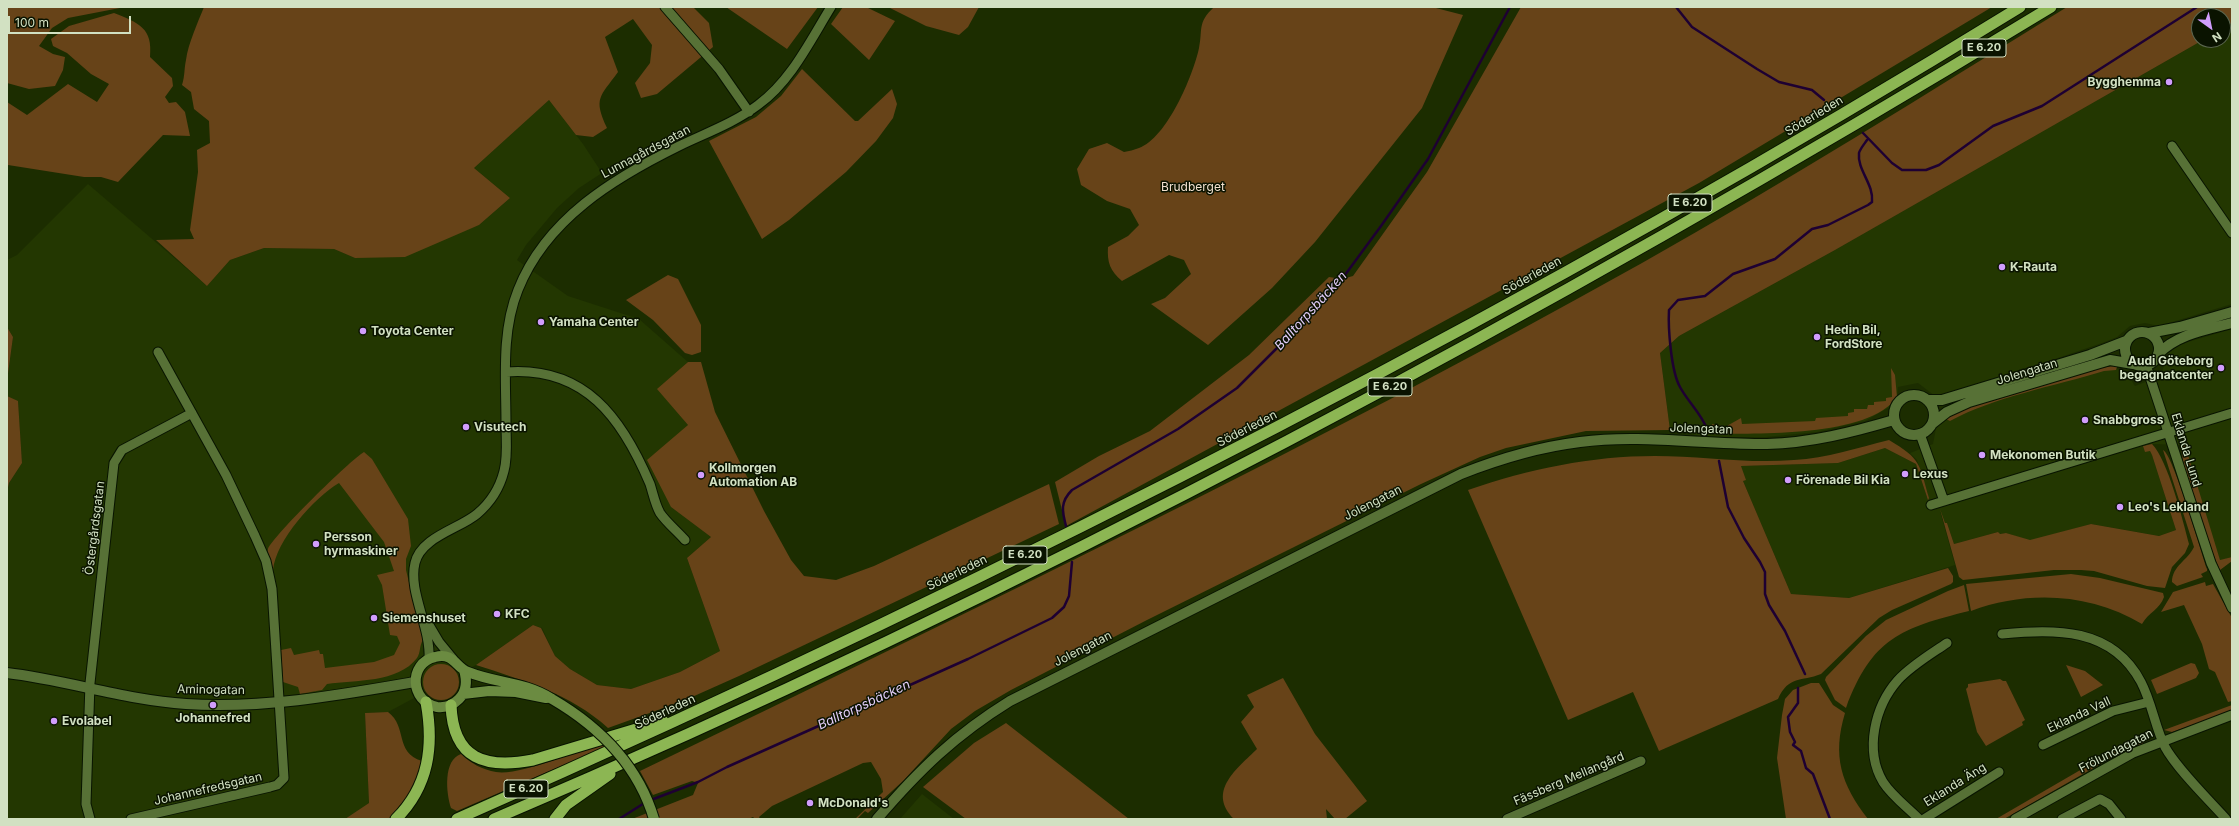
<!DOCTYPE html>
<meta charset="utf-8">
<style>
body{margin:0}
#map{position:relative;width:2239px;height:826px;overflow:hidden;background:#1c2d00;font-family:Inter,sans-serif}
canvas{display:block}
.frame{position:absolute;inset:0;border:8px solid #d2e1c2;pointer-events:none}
.north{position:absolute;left:2191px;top:8px;width:40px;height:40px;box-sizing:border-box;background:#0a1300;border:1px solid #5a654e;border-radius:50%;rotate:147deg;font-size:11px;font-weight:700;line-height:16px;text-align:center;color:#d2e1c2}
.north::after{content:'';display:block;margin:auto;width:14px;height:18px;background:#d19dfd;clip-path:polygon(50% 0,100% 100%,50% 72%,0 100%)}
.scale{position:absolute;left:8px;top:16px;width:123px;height:18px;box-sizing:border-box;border:2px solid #d2e1c2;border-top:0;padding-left:5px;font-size:12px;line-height:14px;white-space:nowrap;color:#d2e1c2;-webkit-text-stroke:3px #0a1300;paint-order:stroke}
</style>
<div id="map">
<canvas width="2239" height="826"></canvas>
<div class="frame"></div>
<div class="north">N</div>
<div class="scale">100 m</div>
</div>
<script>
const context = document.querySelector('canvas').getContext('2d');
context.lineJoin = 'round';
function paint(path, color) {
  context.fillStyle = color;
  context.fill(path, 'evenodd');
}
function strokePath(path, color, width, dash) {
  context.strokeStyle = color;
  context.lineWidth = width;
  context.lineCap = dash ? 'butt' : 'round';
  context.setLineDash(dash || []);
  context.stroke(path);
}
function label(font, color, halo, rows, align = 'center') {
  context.font = font + ' Inter,sans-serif';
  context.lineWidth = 3;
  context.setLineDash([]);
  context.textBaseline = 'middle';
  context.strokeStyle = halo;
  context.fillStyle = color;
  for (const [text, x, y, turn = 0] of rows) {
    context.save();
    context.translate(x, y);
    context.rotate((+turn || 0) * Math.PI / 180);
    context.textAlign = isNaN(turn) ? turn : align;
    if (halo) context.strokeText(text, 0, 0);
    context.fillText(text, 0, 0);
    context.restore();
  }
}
paint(new Path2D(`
 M2232 23V304L2159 326 2145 323 2130 326 2117 337 2102 343 1952 394 1935 396 1918 383 1898 387 1897 399 1888 408 1865 421 1817 432 1766 437H1706L1670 430 1660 353 1679 336 1835 250 2203 40H2223V28Z
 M549 100 583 144 602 173 579 188 557 208 526 245 517 260 568 296 639 319 688 362 658 389 688 425 671 507 711 537 687 558 720 651 680 672 631 689 597 685 570 669 555 656 542 628 533 625 476 665 388 712 365 713 369 803 345 819H7V492L9 483 22 463 18 402 7 396V381L13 337 7 327V260L17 255 88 184 207 286 230 260 264 248 334 249 355 258 460 232 479 225 510 198 474 168Z
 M2232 329V557L2220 561 2182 445 2152 444 2149 450 2152 455 2176 530 2159 536 2091 524 2030 541 2006 533 1999 534 1998 532 1954 544 1947 523H1945L1940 511 1955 565 1849 598 1791 594 1743 481 1741 466 1838 463 1885 448 1916 464 1927 497 1929 498 1917 460 1910 453 1933 444 1937 423 1989 398 2111 367 2126 372 2135 386 2161 376 2167 354 2181 344Z
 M922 794 954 819H900Z`), '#233701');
paint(new Path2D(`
 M7 7H125L68 18 52 28 39 46 53 54 65 57 63 70 55 86 29 89 7 83Z
 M204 7H693L709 23 713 47 657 94 641 98 635 83 650 63 652 45 633 19 605 37 618 72C600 97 593 98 607 128L593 137 576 135 549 100 474 168 510 198 479 225 405 257 355 258 334 249 264 248 230 260 207 286 156 240 194 239 190 230 198 172 197 150 210 143 209 121 194 109 191 92 182 85C185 76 184 69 186 60 188 44 198 22 204 7Z
 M726 7H818L787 49Z
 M843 7H866L895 21 869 60 831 24Z
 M888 7H979L968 27 959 35 926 26Z
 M1214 7H1432L1463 15 1422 108 1315 242 1272 288 1208 345 1151 304 1165 298 1191 274 1184 260 1169 255 1122 281C1110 271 1107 262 1108 247L1128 236 1139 225 1130 209 1107 201 1081 185 1077 169 1089 149 1107 143 1124 152C1129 151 1134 150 1139 148 1167 138 1193 76 1199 48 1203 29 1197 23 1214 7Z
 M1521 7H1992L1699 183 1066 526 1055 482 1099 456 1150 431 1249 355 1329 277 1342 279 1353 276 1427 172Z
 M2067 7H2232V23L2223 28V16H2199V40H2203L1835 250 1679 336 1660 353 1670 430 1586 431 1506 448 1480 457 1421 484 1147 620 1011 690 975 711 951 729 903 781 868 813 865 811 857 819H855L883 792 881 779 871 762 863 763 772 806 759 817 760 819H755L753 817 748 819H632L693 795 698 783 692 781 653 795 640 771C977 608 1315 446 1642 263 1786 182 1926 94 2067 7Z
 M114 13C139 23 153 28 150 57L172 78 173 86 165 97 169 103 176 102 185 112 190 136 163 135 118 182 101 177H84L8 165 7 102 27 115 68 84 97 102 109 84 91 74 67 53 53 46 51 39 69 26Z
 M802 69 855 121H858L892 89 897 104 893 118 876 141 846 172 789 220 762 239 709 141 756 117 781 96Z
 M668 275 678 279 701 325V352L692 355 685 353 653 320 626 300Z
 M7 327 13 337 7 381Z
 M688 362H701L715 412 764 511 791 560 804 576 836 580 874 566 1049 484 1059 524 739 676 683 701 608 728C571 694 522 680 476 665L533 625 541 628 555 656 570 669 597 685 631 689 680 672 720 651 687 558 711 537 671 507 647 460 688 425 657 389Z
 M2114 366 2117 367 2116 370 2104 371C2055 386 1994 397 1950 421L1946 419 1965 408 2100 368Z
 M1891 368 1895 375 1897 397C1869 438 1755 433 1710 434L1712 424 1725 427 1741 418 1742 424 1815 421 1816 418 1848 416V413L1854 412V409H1867L1868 405H1874V402L1886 401V398L1892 397Z
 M7 396 18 401 22 463 9 483 7 492Z
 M1889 440C1921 459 1919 463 1929 498L1928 500 1916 464 1885 448 1838 463 1741 466 1746 480 1743 481 1791 594 1849 598 1948 568 1953 576V582L1951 584 1892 610 1879 618 1821 674C1801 682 1789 675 1778 699L1659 751 1633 692 1568 720 1468 490C1529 469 1591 456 1655 456 1701 456 1748 464 1794 460 1827 458 1857 448 1889 440Z
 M2152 444C2168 460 2183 521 2189 544L2185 553 2172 567 2165 588 2147 586 2094 571 2081 570H2054L1963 580 1959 577 1940 509 1945 523H1947L1954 544 1998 532 2000 534 2006 533 2030 540 2091 524 2159 536 2176 530 2152 455 2150 451 2145 452 2143 446Z
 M2185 445 2220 560 2232 557V561L2220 570C2206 536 2184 482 2181 446Z
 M2163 450C2173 454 2201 552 2207 569V571L2201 574 2203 577 2177 586 2172 582C2172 566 2188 560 2194 547Z
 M364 452 372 459 408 519 411 546 406 559V570L423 640C419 646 421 652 417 658 398 683 355 680 327 684L322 690 300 694 298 687 283 682 281 650 291 648 294 655 319 650 320 654H323L325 668 374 662 394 655 400 643 397 636 390 635 382 585 377 575 394 571 384 542 339 483C314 498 276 540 273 570 270 564 266 556 268 549 273 536 350 460 364 452Z
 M2071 574 2100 578 2163 593 2164 597C2160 609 2148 613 2142 624 2090 593 2027 590 1971 611L1966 584Z
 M2205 582 2206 586 2213 584 2232 618V701L2228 702 2215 672 2209 669 2202 644 2184 605 2161 612 2173 592Z
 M1964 585 1969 611C1901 628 1872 638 1846 708L1835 700 1825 680 1826 677 1866 636 1886 620 1948 591Z
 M2191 663 2195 664 2199 673 2196 678 2157 694 2151 680Z
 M423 682a18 18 0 1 1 36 0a18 18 0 1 1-36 0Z
 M2066 665 2085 671 2103 685 2081 697Z
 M1283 678 1315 734 1367 801 1345 819H1335L1326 809 1327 819H1234C1206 791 1238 768 1257 749L1241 722 1254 707 1247 695Z
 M2000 679 2003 681H2006L2025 720 2022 722 2023 725 1986 746 1977 732 1966 689 1968 687V684Z
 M1811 683H1819L1833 705 1845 713C1832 756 1841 784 1868 819H1786L1777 758 1782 715 1785 699 1793 690Z
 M2232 705V711L2172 732 2164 730Z
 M388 712C408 727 394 752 422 761 418 776 404 813 388 819 380 822 355 819 345 819L369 803 365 713Z
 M1006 723 1129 819H966L923 787 974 743Z
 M2141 739 2144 744 2111 758 2004 819H1996L2101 758Z
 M602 743 605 747 457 811 451 808C446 793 443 760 461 754 470 763 483 770 496 772 520 776 577 751 602 743Z`), '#674318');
strokePath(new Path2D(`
 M1676 7 1692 27 1757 69 1779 82 1812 90 1824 100
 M1863 133 1892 163 1902 170H1926L1939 165 1993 126 2042 106 2197 7
 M1707 429C1701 413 1688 402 1680 387 1671 371 1668 328 1669 310L1678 300 1705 296 1733 274 1775 259 1812 229 1828 225 1868 205 1872 202C1874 184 1857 170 1859 153 1860 149 1865 143 1867 140
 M1719 461 1728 507 1744 538 1760 562 1765 572V594L1769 605 1785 631 1805 674
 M1066 526C1062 511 1060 502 1072 490L1178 429 1237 388 1316 309 1342 279 1381 226 1428 159 1510 7
 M1798 688V703L1788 717 1790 732 1795 742 1793 745 1801 751 1806 768 1813 774 1830 819
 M651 800 698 782 727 767 968 659 1052 618 1064 607 1069 596 1072 562
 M619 819 646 802`), '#1e0032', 2.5);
const minor = new Path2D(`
 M665 7 719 69 749 112
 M2172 146 2232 233
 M2146 365 2211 563 2232 608
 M506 372C585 366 622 418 650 484 653 493 655 504 660 513 666 522 677 531 685 540
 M1920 434 1944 501
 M1931 505 2232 413
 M426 620 439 642 453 659
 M2002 634C2055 629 2112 627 2141 682 2152 703 2155 727 2165 747 2177 769 2209 800 2226 819
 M429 659C431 627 408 592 415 563 421 537 459 529 477 514 490 503 500 487 504 471 508 456 506 440 506 424 506 380 501 332 518 290 546 219 614 178 679 146 706 133 734 123 758 105 791 81 810 41 831 7
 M2043 745 2113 711 2149 702
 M90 819 86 804 90 683 114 463 122 450 192 413
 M131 819 270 787 277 785 284 778 272 589 266 561 255 536 226 475 158 352
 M1507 819 1641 761
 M1919 819C1907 807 1892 796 1883 782 1864 750 1875 706 1898 680 1912 665 1931 654 1947 643
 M1924 819 1999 772
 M2015 819 2133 753 2232 715
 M2062 819 2100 799 2109 804 2121 819`);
const tertiary = new Path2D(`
 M2125 349a17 17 0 1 1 34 0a17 17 0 1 1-34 0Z
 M2149 333 2180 327 2232 312
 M2158 354C2178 334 2205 330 2232 323
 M1894 415a20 20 0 1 1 40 0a20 20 0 1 1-40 0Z
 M1928 400H1942L2090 355 2126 341
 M1933 423 1947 412 1969 402 2110 360 2133 364
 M7 673C67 680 125 700 186 704 263 709 340 695 415 682
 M877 819C919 770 955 735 1010 701L1461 474C1499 459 1539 447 1580 442 1642 434 1705 445 1767 444 1811 443 1853 432 1894 420`);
const secondary = new Path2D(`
 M464 670C467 680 467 691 459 699 453 705 445 708 437 707 410 702 408 663 435 657 454 652 455 667 468 672 498 684 523 681 552 699
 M463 694 489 691 516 692 546 698`);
const trunk = new Path2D(`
 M451 705C453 760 486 769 533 760L663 721
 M396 819C429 786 434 746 426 702
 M457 819C995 582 1520 315 2020 7
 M494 819C1033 590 1551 311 2051 7
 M555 819 566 805 610 774`);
strokePath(minor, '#081400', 11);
strokePath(tertiary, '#081400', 12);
strokePath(secondary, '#081400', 12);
strokePath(trunk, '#081400', 13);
strokePath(minor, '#577136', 9);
strokePath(tertiary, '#577136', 10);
strokePath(secondary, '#6b8b41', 10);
strokePath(trunk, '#8cb653', 11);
const secondaryBridge = new Path2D(`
 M552 699C600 727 638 765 654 819`);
strokePath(secondaryBridge, '#081400', 12, []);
strokePath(secondaryBridge, '#6b8b41', 10);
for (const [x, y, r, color] of [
 [2169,82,4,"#d19dfd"],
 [2002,267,4,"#d19dfd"],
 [541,322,4,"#d19dfd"],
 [363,331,4,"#d19dfd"],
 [1817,337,4,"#d19dfd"],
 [2221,368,4,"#d19dfd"],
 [2085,420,4,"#d19dfd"],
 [466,427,4,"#d19dfd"],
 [1982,455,4,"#d19dfd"],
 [1905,474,4,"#d19dfd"],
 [701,475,4,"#d19dfd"],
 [1788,480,4,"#d19dfd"],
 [2120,507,4,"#d19dfd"],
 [316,544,4,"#d19dfd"],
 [497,614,4,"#d19dfd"],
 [374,618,4,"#d19dfd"],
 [213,705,4,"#d19dfd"],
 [54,721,4,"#d19dfd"],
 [810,803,4,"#d19dfd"]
]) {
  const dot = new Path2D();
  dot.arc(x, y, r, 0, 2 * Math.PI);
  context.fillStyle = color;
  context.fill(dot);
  strokePath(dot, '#0a1300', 1.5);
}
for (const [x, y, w] of [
 [1984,48,44],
 [1690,203,44],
 [1390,387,44],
 [1025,555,44],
 [526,789,44]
]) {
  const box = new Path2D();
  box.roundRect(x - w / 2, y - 9, w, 18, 3);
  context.fillStyle = '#0a1300';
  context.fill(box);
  strokePath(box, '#d2e1c2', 1);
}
label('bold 11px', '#d2e1c2', null, [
 ["E 6.20",1984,48],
 ["E 6.20",1690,203],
 ["E 6.20",1390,387],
 ["E 6.20",1025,555],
 ["E 6.20",526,789]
]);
label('bold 12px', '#d2e1c2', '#0a1300', [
 ["Bygghemma",2161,82,"right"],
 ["K-Rauta",2010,267],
 ["Yamaha Center",549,322],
 ["Hedin Bil,",1825,330],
 ["FordStore",1825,344],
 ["Toyota Center",371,331],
 ["Audi Göteborg",2213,361,"right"],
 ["begagnatcenter",2213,375,"right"],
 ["Snabbgross",2093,420],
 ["Visutech",474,427],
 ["Mekonomen Butik",1990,455],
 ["Kollmorgen",709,468],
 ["Automation AB",709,482],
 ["Lexus",1913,474],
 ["Förenade Bil Kia",1796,480],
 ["Leo's Lekland",2128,507],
 ["Persson",324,537],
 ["hyrmaskiner",324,551],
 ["KFC",505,614],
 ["Siemenshuset",382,618],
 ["Johannefred",213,718,"center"],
 ["Evolabel",62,721],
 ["McDonald's",818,803]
], 'left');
label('12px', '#d2e1c2', '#0a1300', [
 ["Söderleden",1814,116,-31],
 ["Lunnagårdsgatan",646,152,-28],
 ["Söderleden",1532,276,-29],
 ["Jolengatan",2027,372,-17],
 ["Söderleden",1247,429,-27],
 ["Jolengatan",1701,429,2],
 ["Eklanda Lund",2186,450,73],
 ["Jolengatan",1373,503,-27],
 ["Östergårdsgatan",95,528,-83],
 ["Söderleden",957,573,-26],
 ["Jolengatan",1083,649,-27],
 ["Aminogatan",211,690,1],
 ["Söderleden",665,712,-25],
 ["Eklanda Vall",2079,715,-25],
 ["Frölundagatan",2116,751,-27],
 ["Fässberg Mellangård",1569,779,-23],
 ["Eklanda Äng",1955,785,-32],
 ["Johannefredsgatan",208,789,-13]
]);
label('12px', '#f2e0ce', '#0a1300', [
 ["Brudberget",1193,187]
]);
label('italic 13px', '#e3cdf8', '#0a1300', [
 ["Balltorpsbäcken",1311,311,-48],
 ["Balltorpsbäcken",864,705,-25]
]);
</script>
